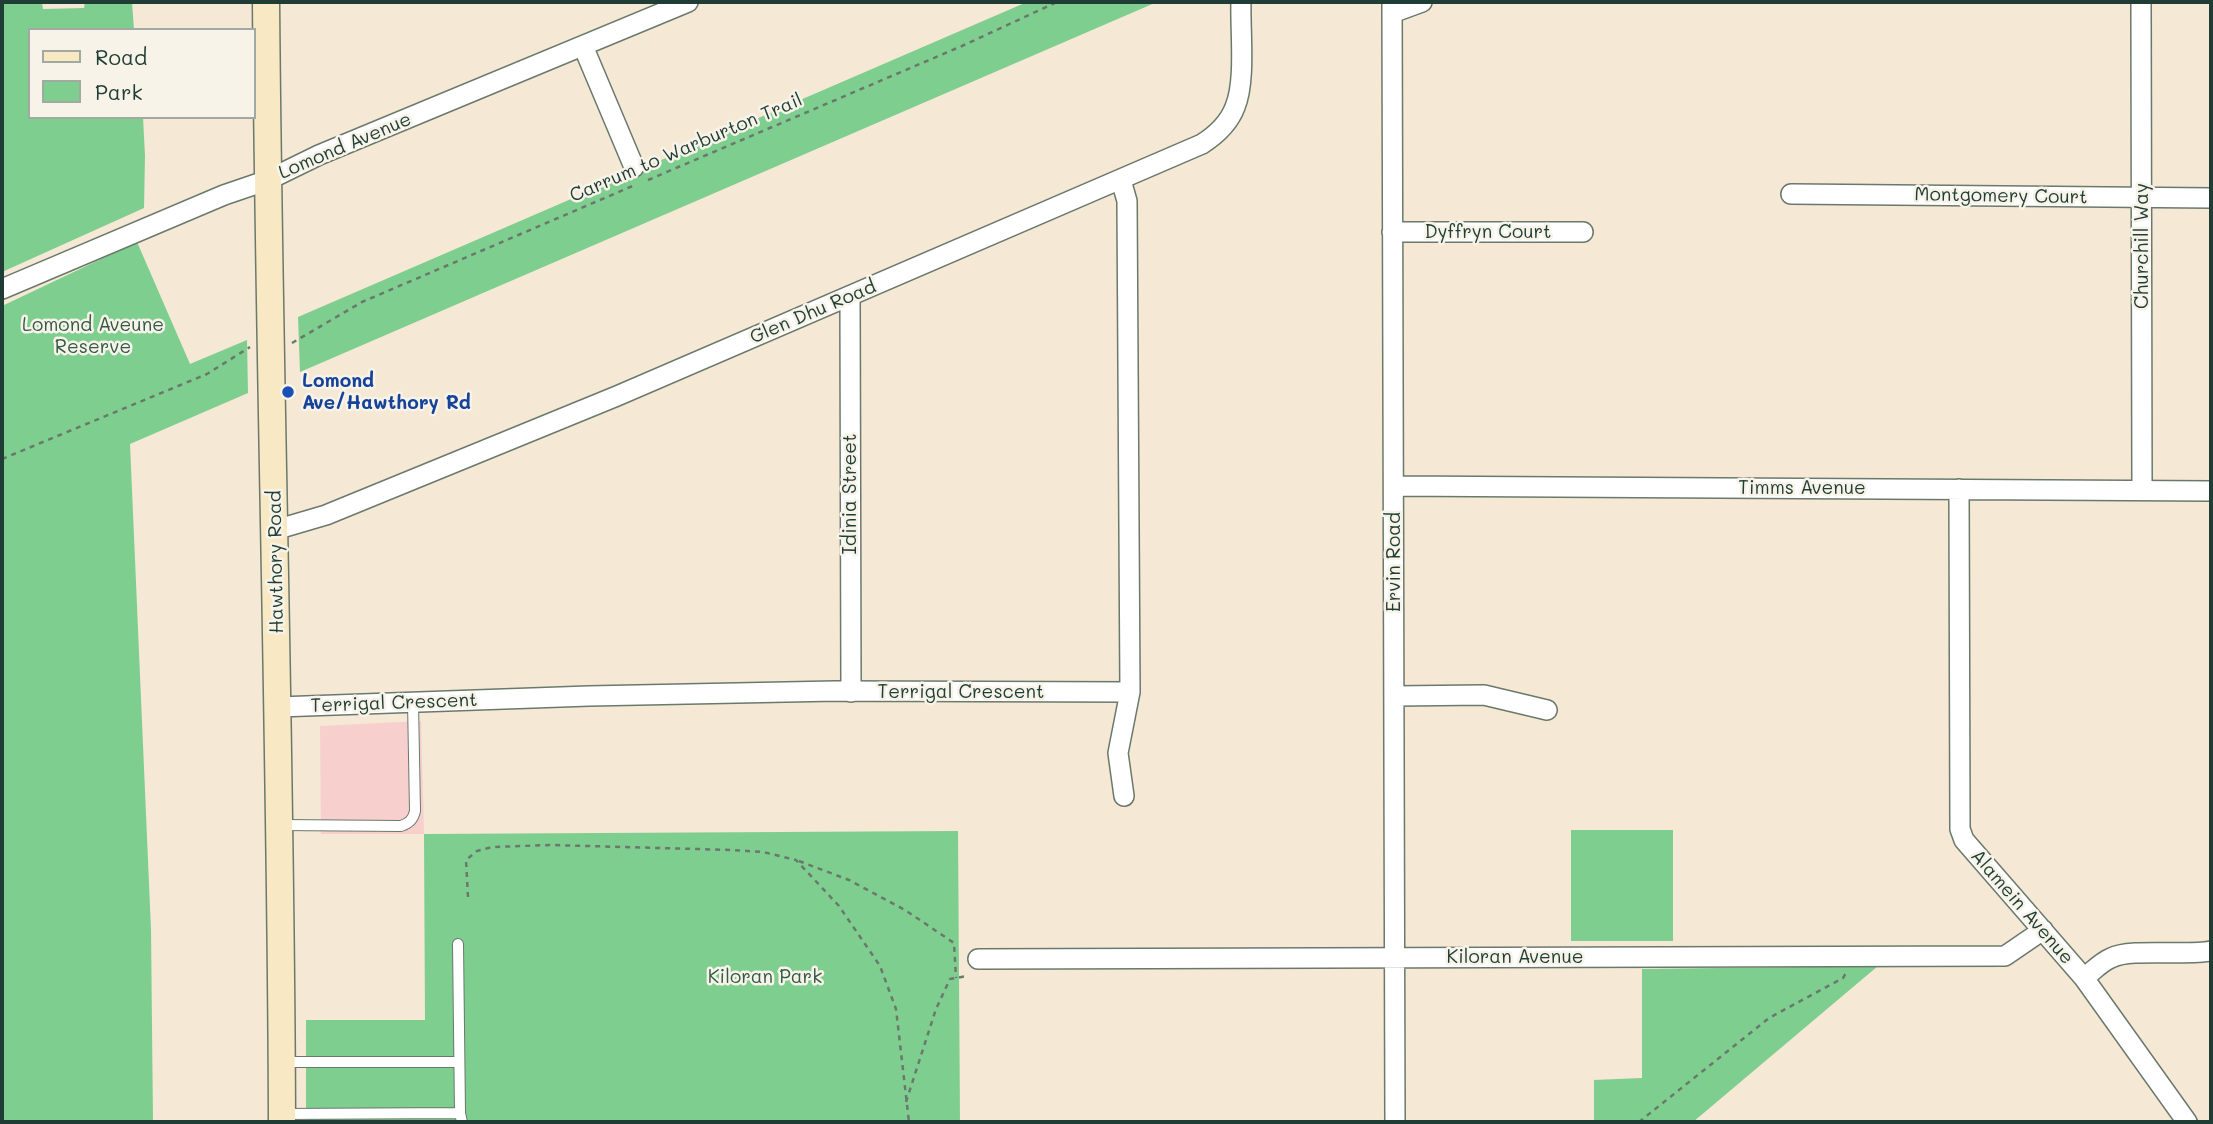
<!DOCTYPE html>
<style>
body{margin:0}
#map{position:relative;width:2213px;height:1124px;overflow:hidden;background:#f5e8d4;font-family:Mali,sans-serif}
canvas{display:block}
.frame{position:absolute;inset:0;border:4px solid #1f3d34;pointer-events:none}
.legend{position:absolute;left:28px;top:28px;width:228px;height:91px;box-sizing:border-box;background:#f7f3e8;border:2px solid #a1aaa0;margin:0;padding:9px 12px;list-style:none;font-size:21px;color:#1f3d34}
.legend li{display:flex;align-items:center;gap:14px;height:35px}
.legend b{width:35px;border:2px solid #a1aaa0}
</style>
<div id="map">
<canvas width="2213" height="1124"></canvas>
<div class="frame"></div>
<ul class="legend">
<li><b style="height:9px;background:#f8e8c3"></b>Road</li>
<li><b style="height:19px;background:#7ece8f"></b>Park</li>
</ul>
</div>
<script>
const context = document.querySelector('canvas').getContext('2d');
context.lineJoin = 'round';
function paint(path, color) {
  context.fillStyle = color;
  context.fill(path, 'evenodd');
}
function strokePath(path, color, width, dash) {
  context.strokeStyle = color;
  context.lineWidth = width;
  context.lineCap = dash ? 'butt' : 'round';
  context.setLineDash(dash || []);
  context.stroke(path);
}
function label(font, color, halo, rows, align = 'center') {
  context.font = font + ' Mali,sans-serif';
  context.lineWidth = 5;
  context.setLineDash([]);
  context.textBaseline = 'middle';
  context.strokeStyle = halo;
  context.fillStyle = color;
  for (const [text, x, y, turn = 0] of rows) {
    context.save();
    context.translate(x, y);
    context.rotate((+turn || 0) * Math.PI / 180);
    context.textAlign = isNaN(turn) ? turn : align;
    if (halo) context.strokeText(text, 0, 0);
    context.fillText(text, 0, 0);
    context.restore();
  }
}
paint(new Path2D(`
 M421 721 424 834H321L320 726Z`), '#f7d0ce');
paint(new Path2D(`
 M2 2H42L43 9 84 8 85 2H132L134 30H30V117H143L145 156 144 208 2 272Z
 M1027 2H1157L300 372 298 317Z
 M137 242 190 364 247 340 248 393 130 444 151 930 153 1122H2V306Z
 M1571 830H1673V941H1571Z
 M958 831 960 1122H306V1020H425L424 834Z
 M1878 966 1693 1122H1594V1080L1642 1078V969Z`), '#7ece8f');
const lane = new Path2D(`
 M281 825 401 826C409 823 413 820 415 811L413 702
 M458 944 460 1113 462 1122
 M282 1062H459
 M282 1114 460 1113`);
const street = new Path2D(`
 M1392 2 1395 1122
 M2141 2 2142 490
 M1392 13 1422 2
 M583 46 634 167
 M1791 194 2211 198
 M1392 232H1583
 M2 289 224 195 268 180 319 155 688 2
 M850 297 851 692
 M1394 486 2211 491
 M1959 489 1960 829 1964 840 2084 978 2187 1122
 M275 530 326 515 617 396 1202 144C1216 135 1229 123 1235 107 1246 81 1240 31 1241 2
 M1395 696 1484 695 1547 710
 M278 707 589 696 835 691 1130 692 1127 201 1121 180
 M1124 796 1118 753 1130 692
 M978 959 2005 956 2043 930
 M2084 978C2092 972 2101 962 2111 958 2130 948 2185 956 2211 951`);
const secondary = new Path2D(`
 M266 2C269 375 281 749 282 1122`);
strokePath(lane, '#6a796c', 12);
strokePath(street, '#6a796c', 22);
strokePath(secondary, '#6a796c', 29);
strokePath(new Path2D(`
 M648 180 962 46 1057 2
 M292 343 362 302 635 185
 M2 459 207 374 250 347
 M799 861 849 880 905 910 954 943 956 978
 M468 897 466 860 477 851 492 847 551 845 732 850 763 852 796 860 839 906 880 966 896 1009 909 1122
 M906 1102 936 1009 950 979 967 976
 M1639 1122 1769 1018 1843 978 1846 973`), '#6a796c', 2.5, [5, 5]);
strokePath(lane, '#fff', 10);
strokePath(street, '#fff', 19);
strokePath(secondary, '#f8e8c3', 26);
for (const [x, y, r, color] of [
 [288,392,7,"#1a4fb4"]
]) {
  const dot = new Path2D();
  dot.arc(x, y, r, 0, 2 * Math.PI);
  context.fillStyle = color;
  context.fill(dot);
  strokePath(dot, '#f7f3e8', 2.5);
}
label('19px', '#1f3d34', '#f7f3e8', [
 ["Lomond Avenue",345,146,-23],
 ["Carrum to Warburton Trail",686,148,-23],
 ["Montgomery Court",2001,196,1],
 ["Dyffryn Court",1488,232],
 ["Churchill Way",2142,246,-90],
 ["Glen Dhu Road",813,312,-23],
 ["Timms Avenue",1802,488],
 ["Idinia Street",850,494,-90],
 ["Hawthory Road",276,562,-91],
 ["Ervin Road",1394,562,-90],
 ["Terrigal Crescent",961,692],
 ["Terrigal Crescent",394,703,-2],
 ["Alamein Avenue",2022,907,49],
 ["Kiloran Avenue",1515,957]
]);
label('19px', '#325a46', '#f7f3e8', [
 ["Lomond Aveune",93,325],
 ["Reserve",93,347],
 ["Kiloran Park",765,977]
]);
label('bold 19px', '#164399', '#f7f3e8', [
 ["Lomond",302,381],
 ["Ave/Hawthory Rd",302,403]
], 'left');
</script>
